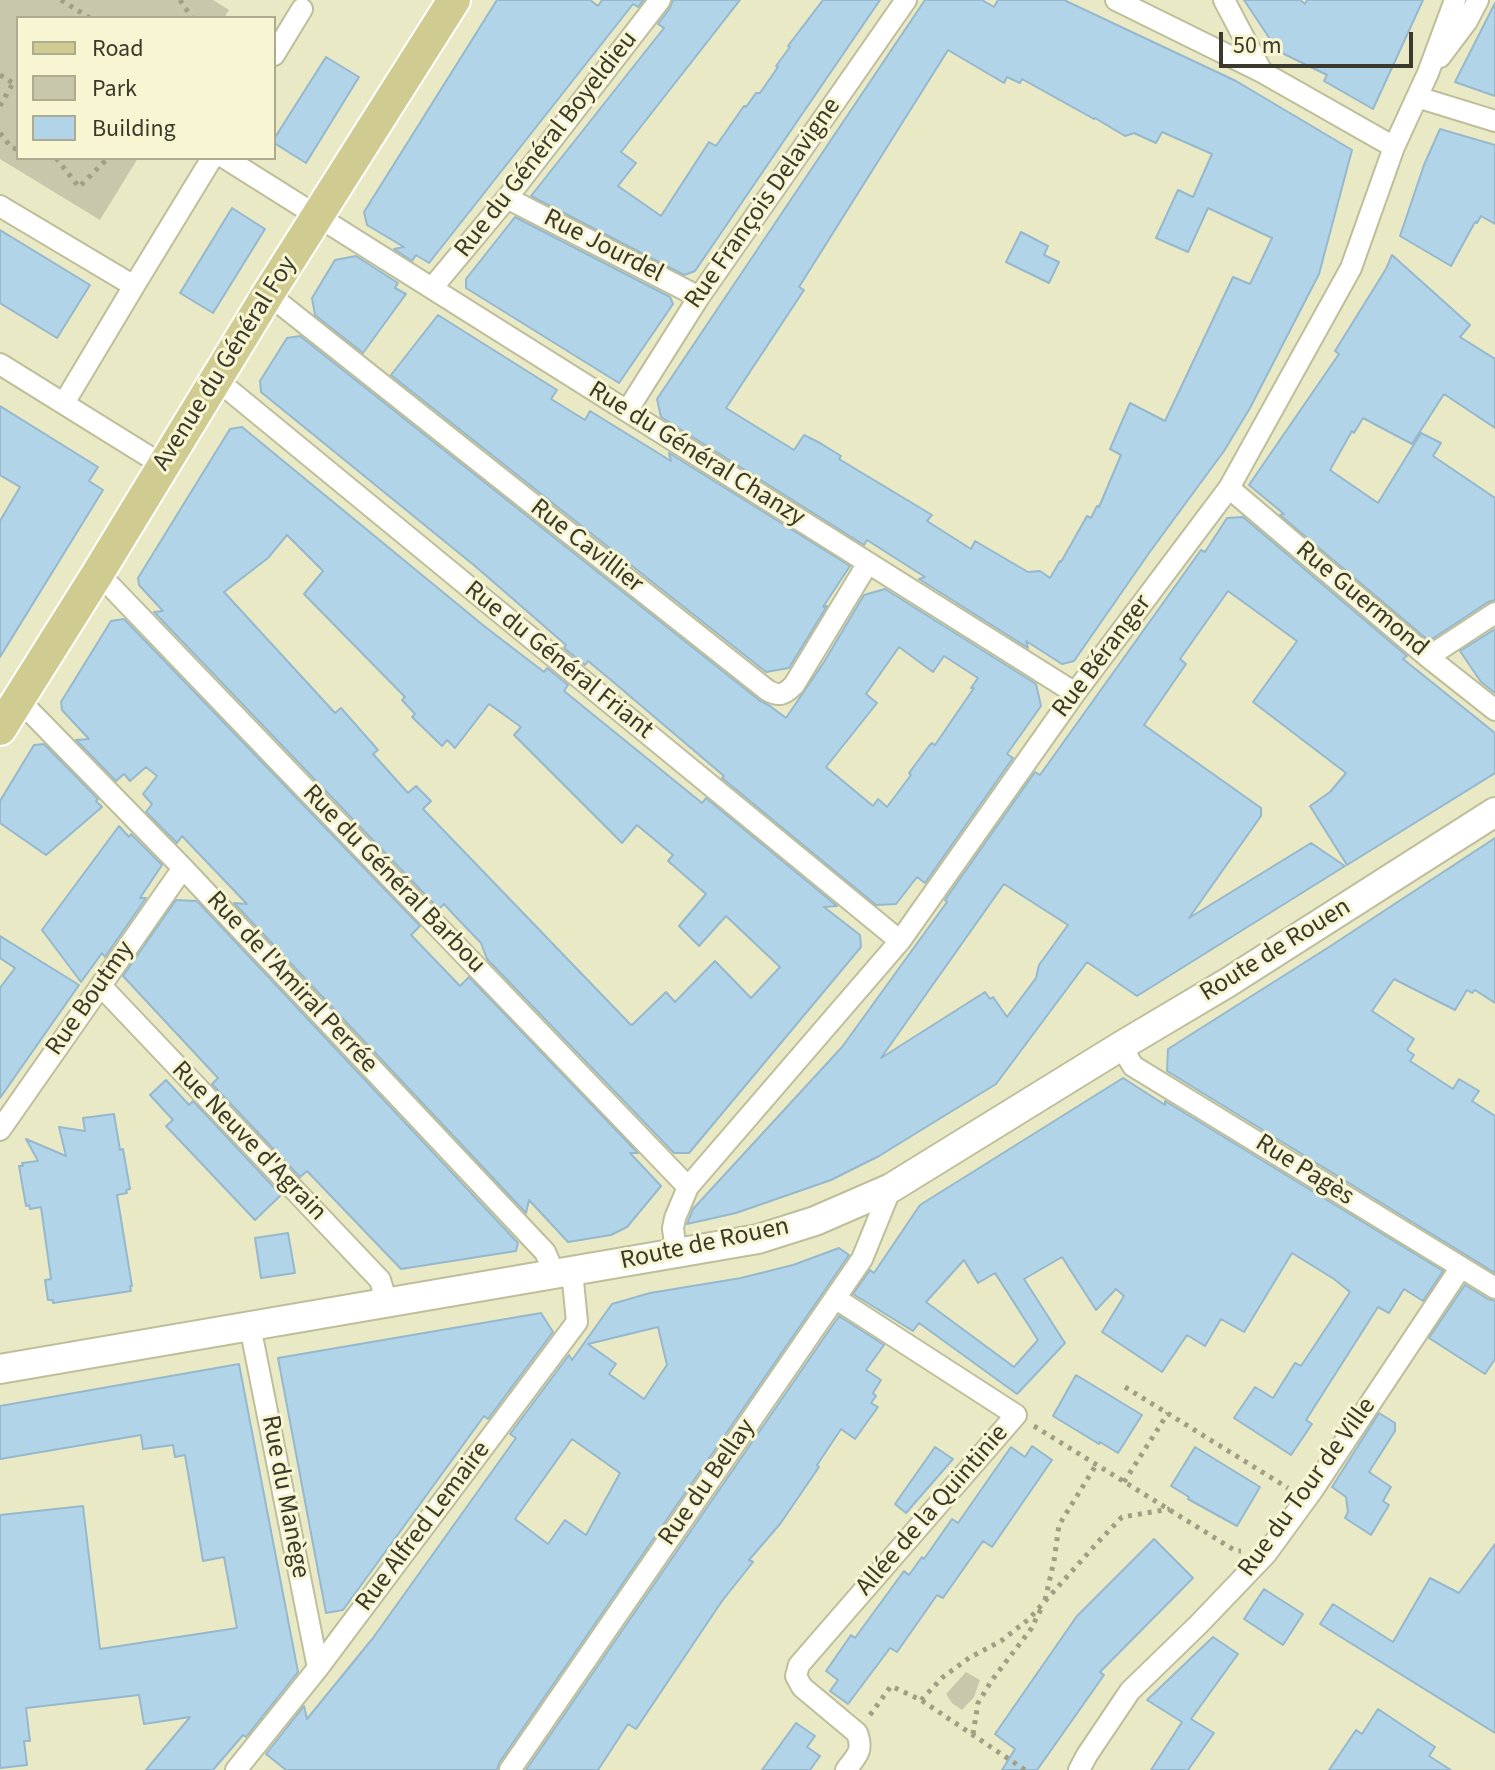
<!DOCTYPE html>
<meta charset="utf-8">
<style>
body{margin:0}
#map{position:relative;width:1495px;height:1770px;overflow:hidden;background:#eae9c5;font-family:"Source Sans 3",sans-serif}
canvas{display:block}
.legend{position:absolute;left:16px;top:16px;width:260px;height:144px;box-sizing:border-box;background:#f8f6d2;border:2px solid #acaa8f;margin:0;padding:10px 14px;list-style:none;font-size:24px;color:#3a392b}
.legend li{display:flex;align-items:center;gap:16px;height:40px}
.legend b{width:40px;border:2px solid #acaa8f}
.scale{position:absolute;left:1219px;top:32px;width:194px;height:36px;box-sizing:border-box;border:4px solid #3a392b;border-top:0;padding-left:10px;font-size:24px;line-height:28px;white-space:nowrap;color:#3a392b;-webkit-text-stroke:6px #f8f6d2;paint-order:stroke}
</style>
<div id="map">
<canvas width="1495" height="1770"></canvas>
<ul class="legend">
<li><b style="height:10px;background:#d0cc91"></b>Road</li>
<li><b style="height:22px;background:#c8c7ac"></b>Park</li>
<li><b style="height:22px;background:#b1d4e9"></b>Building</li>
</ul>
<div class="scale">50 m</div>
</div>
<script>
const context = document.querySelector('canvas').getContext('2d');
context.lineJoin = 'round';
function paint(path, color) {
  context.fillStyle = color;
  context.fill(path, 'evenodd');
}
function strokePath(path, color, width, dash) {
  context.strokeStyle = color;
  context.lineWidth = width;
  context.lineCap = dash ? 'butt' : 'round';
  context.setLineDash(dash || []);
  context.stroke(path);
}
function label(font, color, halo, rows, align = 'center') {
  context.font = font + ' "Source Sans 3",sans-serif';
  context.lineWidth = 6;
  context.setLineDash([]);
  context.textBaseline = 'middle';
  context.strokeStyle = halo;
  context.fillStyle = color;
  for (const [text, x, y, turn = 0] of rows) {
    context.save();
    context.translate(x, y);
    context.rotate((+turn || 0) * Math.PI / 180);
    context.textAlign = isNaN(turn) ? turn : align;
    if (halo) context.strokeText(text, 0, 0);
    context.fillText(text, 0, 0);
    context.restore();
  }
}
paint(new Path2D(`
 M0 0H213L229 10 224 18H18V158H138L100 220 0 159Z
 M966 1672 980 1680 974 1697 962 1710 952 1703 946 1694Z`), '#c8c7ac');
const building = new Path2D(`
 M497 0H590L598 6 602 0H644L638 7 633 4 429 263 416 255 412 261 394 249 404 247 367 225 364 212Z
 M673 0H740L621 152 636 163 618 186 661 216 709 142 716 146 744 106 746 107 756 93H760L778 67 776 66 790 47 788 46 823 0H880L695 271 684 275 531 196 664 28 658 24 670 8Z
 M925 0H982L994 7 998 0H1064L1236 81 1352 150 1319 274 1250 408 1224 451 1149 553 1074 661 1062 664 1026 641 1028 648 919 579 925 577 867 540 864 545 661 417 657 399ZM948 50 1004 83 1007 77 1020 83 1022 79 1094 119 1095 118 1125 136 1134 133 1156 143 1162 132 1212 154 1193 197 1178 190 1156 238 1188 252 1208 208 1272 238 1250 284 1233 277 1165 421 1130 403 1110 449 1121 455 1099 507 1097 506 1091 518 1087 516 1061 562 1060 561 1050 578 1040 571 1028 572 975 541 971 549 927 521 932 515 839 459 841 456 820 443 804 435 794 450 726 408 804 290 799 287Z
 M1244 0H1300L1305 4 1307 0H1423L1373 109 1324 81 1327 75 1278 51Z
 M1495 3V96L1455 82Z
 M326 57 359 77 306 163 274 143V139Z
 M1440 129 1495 145V224L1481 216 1477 223 1475 222 1451 266 1400 236 1424 165Z
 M232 208 265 229 213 313 180 293Z
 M515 217 670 297 673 304 619 383 466 288V279Z
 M0 230 90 285 57 338 0 303Z
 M1021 232 1048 246 1044 255 1059 262 1049 283 1006 262Z
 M1392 255 1470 325 1460 337 1495 359V428L1444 394 1412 444 1363 418 1354 433 1352 431 1330 470 1378 503 1421 433 1441 443 1433 456 1495 498V600L1488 602 1429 641 1280 515 1284 514 1249 485 1339 354 1335 351 1386 269Z
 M356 256 398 283 395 288 406 294 363 353 315 315 312 298 335 260Z
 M438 315 557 390 551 399 585 420 590 411 671 461 669 453 850 566 823 607 827 606 789 668 766 672 391 375Z
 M300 336 759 700 770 706 786 718 824 662 864 595 885 589 1036 684 1041 706 1007 754 1013 758 925 883 917 877 896 904 876 905 722 778 724 776 611 680 588 661 585 665 564 648 566 645 475 566 261 392 260 381 287 338ZM899 647 933 672 944 656 978 678 971 688H974L935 745 932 743 929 746 909 773 911 775 887 807 878 799 873 806 826 767 877 703 866 694Z
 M0 406 98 467 89 481 103 490 0 657V521L20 487 0 475Z
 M242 427 484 626 544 672 547 668 568 685 564 691 702 803 706 798 837 906 824 907 860 935 861 947 689 1153H674L487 959 481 943 456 917 444 904 439 909 154 612 163 611 139 585 138 578 230 429ZM287 535 323 571 304 594 405 697 402 700 415 714 412 717 442 746 447 740 455 748 489 704 521 727 514 735 622 843 637 825 673 855 668 861 706 894 679 926 699 946 726 916 780 967 751 998 715 961 675 1002 666 992 632 1025 630 1024 423 809 431 801 416 786 408 793 373 754 378 750 341 708 335 713 224 592 268 558Z
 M1243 517 1407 656 1403 659 1495 733V773L1347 865 1310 806 1330 792 1346 773 1253 702 1297 641 1228 591 1180 659 1186 664 1144 725 1261 808V816L1189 918 1311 843 1345 866 1137 996 1087 962 996 1084 879 1156 831 1180 736 1213 687 1224 693 1209 842 1047 947 902 945 900 1035 772 1040 775 1201 550 1205 552 1227 518ZM1004 884 1068 925 1039 965 1036 978 1007 1017 993 997 990 999 985 992 881 1058Z
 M124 619 420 926 411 935 460 986 469 977 638 1153H630L661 1186 627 1227 611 1235 568 1242 529 1200 526 1213 234 903 247 904 182 836 177 843 146 812 152 804 143 794 157 776 146 767 130 781 124 774 116 781 76 740 89 739 62 710 61 702 111 621Z
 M1495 629V693L1481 682 1460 651Z
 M44 744 98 799 96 801 102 807 46 855 0 823V801L34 745Z
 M119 826 129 837 131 834 162 865 140 898H146L105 957 102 953 81 982 42 930Z
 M1495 838V1003L1475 990 1472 993 1467 990 1455 1010 1394 979 1372 1011 1414 1039 1407 1050 1414 1055 1410 1061 1453 1089 1459 1079 1479 1091 1472 1101 1495 1116V1273L1167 1071 1168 1049 1329 947Z
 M176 900 197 901 518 1243 516 1251 401 1269 307 1171 300 1177 212 1084 218 1078 123 976Z
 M0 936 79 985 0 1098V988L15 968 0 958Z
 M1123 1078 1165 1105V1101L1443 1271 1423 1301 1404 1289 1389 1313 1378 1307 1306 1420 1312 1424 1291 1455 1234 1418 1255 1387 1273 1398 1295 1363 1301 1366 1350 1292 1334 1279 1292 1253 1244 1332 1221 1319 1205 1346 1187 1335 1162 1372 1102 1332 1124 1296 1116 1289 1096 1310 1062 1257 1024 1279 1065 1343 1017 1394 919 1323 913 1331 853 1294 870 1270 874 1273 920 1205ZM964 1260 978 1283 995 1273 1038 1340 1014 1367 926 1302Z
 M166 1080 189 1105 193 1101 281 1195 255 1220 166 1126 173 1120 150 1095Z
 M114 1114 120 1150 123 1149 130 1189 126 1190 127 1193 117 1195 132 1286H130L131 1291 53 1303V1300H48L45 1280 51 1279 41 1207 30 1209 29 1205 26 1206 19 1166H23L22 1163 38 1161 26 1139 66 1156 59 1127 85 1131 83 1118Z
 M288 1233 295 1273 261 1278 255 1238Z
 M839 1248 849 1255 499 1763 497 1770H286L266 1754 304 1706 307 1719 373 1638 516 1438 510 1434 569 1355 572 1360 612 1304 650 1293 741 1278 793 1265ZM658 1327 667 1365 644 1399 609 1374 616 1364 588 1344ZM572 1439 620 1473 586 1535 565 1520 548 1544 515 1519Z
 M1465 1285 1488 1299 1495 1301V1359L1485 1374 1429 1338Z
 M541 1313 553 1332 488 1419 484 1416 343 1610 326 1613 278 1358Z
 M839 1316 884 1345 866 1370 881 1380 873 1393 876 1396 871 1403 878 1407 855 1439 841 1429 817 1465 819 1467 780 1524 749 1560 753 1562 722 1601 636 1729 628 1724 598 1770H526Z
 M239 1364 298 1672 246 1737 243 1735 213 1770H146L190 1717 144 1724 139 1695 26 1708 30 1741H24L27 1765 0 1768V1515L83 1506 100 1649 237 1628 224 1557 203 1561 185 1455 175 1457 173 1445 143 1449 141 1435 0 1459V1406Z
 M1076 1375 1142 1415 1118 1453 1100 1442 1099 1444 1053 1416Z
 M1379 1413 1395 1423V1431L1369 1472 1391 1487 1383 1501 1389 1505 1371 1535 1345 1518 1348 1512 1346 1497 1332 1487Z
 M1032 1446 1052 1460 992 1547 983 1541 943 1598 937 1595 897 1652 890 1648 848 1704 830 1691 838 1680 826 1671 851 1635 855 1638 904 1571 909 1575 922 1557 924 1559 952 1519 958 1523 1011 1447 1025 1457Z
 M935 1447 953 1459 906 1513 895 1504Z
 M1195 1447 1260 1487 1237 1526 1188 1499 1189 1497 1171 1486Z
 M1154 1539 1193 1578 1100 1672 1104 1675 1037 1770H1002L1015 1749 995 1734 1077 1616Z
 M1495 1544V1733L1320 1624 1333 1604 1393 1642 1430 1578 1459 1593Z
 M1264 1589 1303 1614 1283 1645 1244 1619Z
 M1213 1637 1238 1654 1191 1719 1214 1733 1188 1770H1151L1182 1722 1147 1700Z
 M1378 1709 1435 1747 1429 1756 1451 1770H1329L1356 1730 1362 1734Z
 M796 1723 815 1736 807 1747 820 1756 810 1770H762Z`);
paint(building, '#b1d4e9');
strokePath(building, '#96b8cd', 2);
const street = new Path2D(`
 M1116 0 1262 72 1394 147
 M1224 0 1262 72
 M274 55 302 9
 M1440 57 1467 21 1478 0
 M1417 97 1495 121
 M225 158 1075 693
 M507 198 699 297
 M0 206 134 286 64 403
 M134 286 212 158
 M432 288 507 198 660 0
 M268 294 767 690C779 697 784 695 794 685L868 563
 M0 364 164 466
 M217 380 900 941
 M627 411 699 297 906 0
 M1229 488 1428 657 1495 710
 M98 573 688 1187
 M1428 657 1495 613
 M18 699 183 868 545 1252 549 1261 552 1274
 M101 986 380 1280 387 1303
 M1121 1046 1133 1066 1495 1288
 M0 1130 183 868
 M676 1253 673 1228 675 1218 688 1187 900 941 1075 693 1229 488 1351 268 1394 147 1428 73 1455 0
 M835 1298 1016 1415 799 1665 796 1676 802 1687 857 1733C864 1752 856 1756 846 1770
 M250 1326 318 1668
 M236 1770 318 1668 577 1322 572 1271
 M510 1770 862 1259 891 1188
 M1079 1770 1087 1755 1130 1691 1198 1625 1266 1554 1312 1491 1461 1267`);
const secondary = new Path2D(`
 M0 1369 758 1239 815 1221 891 1188 1121 1046 1227 983 1495 812`);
const primary = new Path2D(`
 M0 729 98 573 268 294 454 0`);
strokePath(street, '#bfbe9b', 24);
strokePath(secondary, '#bfbe9b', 32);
strokePath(primary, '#fff', 36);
strokePath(new Path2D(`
 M61 0 90 18
 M180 0 192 18
 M0 75 18 86
 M0 106 13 83
 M0 133 12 148 18 149
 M56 158 79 187 108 158
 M1125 1387 1288 1488
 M1034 1426 1236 1551H1241
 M1124 1482 1168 1413
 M1045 1600 1054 1561 1059 1525 1096 1465
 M921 1700 943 1677 969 1658 1001 1641 1029 1619 1099 1541 1122 1517 1170 1509
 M870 1715 891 1686 921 1700 1025 1770
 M973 1734 978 1703 992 1680 1031 1629 1041 1609`), '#a09f84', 5, [4, 6]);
strokePath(street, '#fff', 20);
strokePath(secondary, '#fff', 28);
strokePath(primary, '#d0cc91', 32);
label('26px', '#3a392b', '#f8f6d2', [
 ["Rue du Général Boyeldieu",547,145,-52],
 ["Rue François Delavigne",764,204,-55],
 ["Rue Jourdel",603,247,27],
 ["Avenue du Général Foy",226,364,-58],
 ["Rue du Général Chanzy",696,455,32],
 ["Rue Cavillier",586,547,38],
 ["Rue Guermond",1361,600,40],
 ["Rue Béranger",1103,657,-53],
 ["Rue du Général Friant",558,661,39],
 ["Rue du Général Barbou",393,880,46],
 ["Route de Rouen",1276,951,-32],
 ["Rue de l'Amiral Perrée",291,983,47],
 ["Rue Boutmy",91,999,-55],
 ["Rue Neuve d'Agrain",248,1142,46],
 ["Rue Pagès",1304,1171,32],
 ["Route de Rouen",705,1245,-12],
 ["Rue du Bellay",708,1483,-55],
 ["Rue du Tour de Ville",1308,1488,-54],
 ["Rue du Manège",284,1497,79],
 ["Allée de la Quintinie",933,1511,-49],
 ["Rue Alfred Lemaire",424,1527,-53]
]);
</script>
